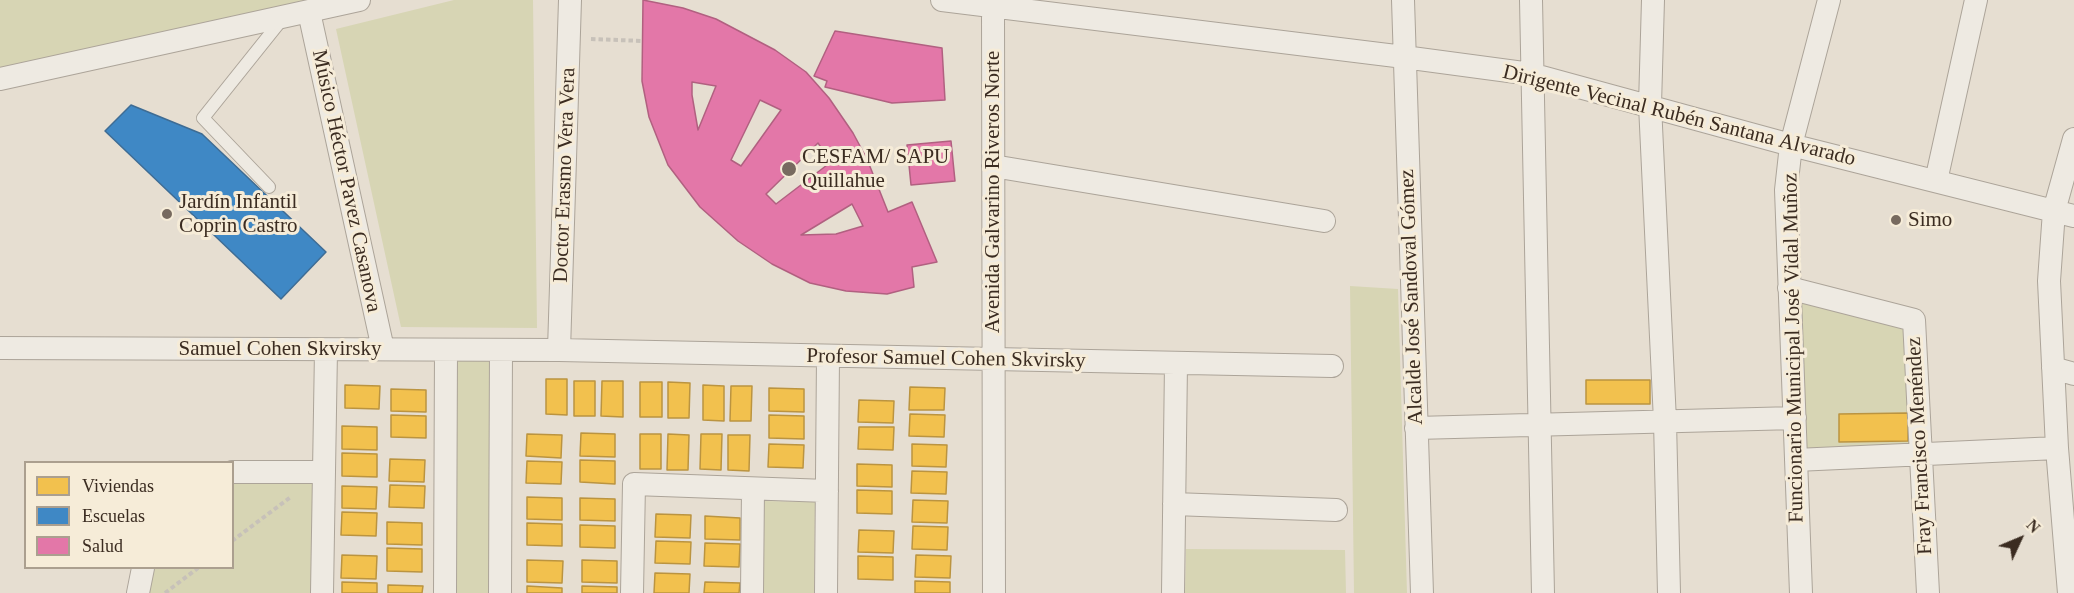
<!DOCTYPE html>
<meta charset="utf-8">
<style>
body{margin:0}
#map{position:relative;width:2074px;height:593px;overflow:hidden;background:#e6ded1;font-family:Georgia,serif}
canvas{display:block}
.legend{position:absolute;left:24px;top:461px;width:210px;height:108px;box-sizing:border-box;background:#f6ecd8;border:2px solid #ab9f8f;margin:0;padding:8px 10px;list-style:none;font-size:18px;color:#3b2c21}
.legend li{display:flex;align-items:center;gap:12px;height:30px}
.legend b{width:30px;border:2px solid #ab9f8f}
.north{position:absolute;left:1990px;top:509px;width:60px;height:60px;-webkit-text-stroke:4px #f6ecd8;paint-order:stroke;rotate:46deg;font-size:16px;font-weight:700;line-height:24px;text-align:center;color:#3b2c21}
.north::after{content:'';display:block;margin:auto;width:21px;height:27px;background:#3b2c21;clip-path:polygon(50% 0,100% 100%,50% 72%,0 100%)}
</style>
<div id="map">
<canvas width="2074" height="593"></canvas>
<ul class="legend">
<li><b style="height:16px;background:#f2c14e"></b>Viviendas</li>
<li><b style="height:16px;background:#3f88c5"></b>Escuelas</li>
<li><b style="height:16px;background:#e377a8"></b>Salud</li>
</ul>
<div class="north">N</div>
</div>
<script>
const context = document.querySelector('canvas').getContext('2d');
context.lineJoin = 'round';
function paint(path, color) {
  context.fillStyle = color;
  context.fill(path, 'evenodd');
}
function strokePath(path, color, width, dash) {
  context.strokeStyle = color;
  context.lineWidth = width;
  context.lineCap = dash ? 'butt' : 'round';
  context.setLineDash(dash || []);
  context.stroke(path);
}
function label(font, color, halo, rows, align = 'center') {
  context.font = font + ' Georgia,serif';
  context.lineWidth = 6;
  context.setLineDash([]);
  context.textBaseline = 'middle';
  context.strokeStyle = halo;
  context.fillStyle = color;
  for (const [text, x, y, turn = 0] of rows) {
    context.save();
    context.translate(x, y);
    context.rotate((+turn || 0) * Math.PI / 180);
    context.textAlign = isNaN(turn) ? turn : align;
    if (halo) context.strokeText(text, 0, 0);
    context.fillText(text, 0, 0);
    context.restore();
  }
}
paint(new Path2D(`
 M0 0H318L0 69Z
 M454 0H533L537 328 401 327 336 29Z
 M1350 286 1398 289 1407 593H1354Z
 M1791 290 1912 321 1919 452 1798 458Z
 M453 358H494L493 593H451Z
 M233 479H317L315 593H145L150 568H232Z
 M764 501 815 502 814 593H763Z
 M1186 549 1345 550 1346 593H1185Z`), '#d7d5b4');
const homes = new Path2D(`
 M546 379H567V415L546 414Z
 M1586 380H1650V404H1586Z
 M574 381H595V416H574Z
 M602 381H623V417L601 416Z
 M640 382H662V417H640Z
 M668 382 690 383 689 418H668Z
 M345 385 380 386 379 409 345 408Z
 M703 385 724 386V421L703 420Z
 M731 386H752L751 421H730Z
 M910 387 945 388 944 410H909Z
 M769 388 804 389V412L769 411Z
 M391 389 426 390V412L391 411Z
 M859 400 894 401 893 423 858 422Z
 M1908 413V441L1839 442V414Z
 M910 414 945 415 944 437 909 436Z
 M391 415 426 416V438L391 437Z
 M769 415 804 416V439L769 438Z
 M342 426 377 427V450L342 449Z
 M859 427H894L893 450 858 449Z
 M581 433 615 434V457L580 456Z
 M527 434 562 435 561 458 526 456Z
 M640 434H661V469H640Z
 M668 434 689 435 688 470H667Z
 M701 434H722L721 470 700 469Z
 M728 435H750L749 471 728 470Z
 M769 444 804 445 803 468 768 467Z
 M912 444 947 445 946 467 912 466Z
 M342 453 377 454V477L342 476Z
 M390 459 425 460 424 482 389 481Z
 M580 460 615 461V484L580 482Z
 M527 461 562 462 561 484 526 483Z
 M857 464 892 465V487L857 486Z
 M912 471 947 472 946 494 911 493Z
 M390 485 425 486 424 508 389 507Z
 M342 486 377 487 376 509 342 508Z
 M857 490 892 491V514L857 513Z
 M527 497 562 498V520L527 519Z
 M580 498 615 499V521L580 520Z
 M913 500 948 501 947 523 912 522Z
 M342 512 377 513 376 536 341 535Z
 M656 514 691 515 690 538 655 537Z
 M705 516 740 518V540L705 539Z
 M387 522 422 523V545L387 544Z
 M527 523 562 524V546L527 545Z
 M580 525 615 526V548L580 547Z
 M913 526 948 527 947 550 912 549Z
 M859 530 894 531 893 553 858 552Z
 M656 541 691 542 690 564 655 563Z
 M705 543 740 544 739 567 704 566Z
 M387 548 422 549V572L387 571Z
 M342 555 377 556 376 579 341 578Z
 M916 555 951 556 950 578 915 577Z
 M858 556 893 557V580L858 579Z
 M527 560 563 561 562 583 527 582Z
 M582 560 617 561V583L582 582Z
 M655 573 690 574 689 593H654Z
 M915 581 950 582V593H915Z
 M342 582 377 583V593H342Z
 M705 582 740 583 739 593H704Z
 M388 585 423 586 422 593H388Z
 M527 586 562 588V593H527Z
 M582 586 617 587V593H582Z`);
paint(homes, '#f2c14e');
strokePath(homes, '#bb9440', 1.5);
const schools = new Path2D(`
 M131 105 202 134 326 252 281 299 105 131Z`);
paint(schools, '#3f88c5');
strokePath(schools, '#3e6c94', 1.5);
const health = new Path2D(`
 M643 0 683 8 716 19 775 50 806 72 829 98 853 133 867 159 888 212 912 202 937 262 912 267 914 287 887 294 846 291 810 283 772 264 738 241 700 207 668 165 649 117 642 81ZM692 82 716 86 698 130 692 95ZM760 100 781 110 741 166 731 160ZM818 143 831 162 776 204 766 194ZM852 204 863 226 836 234 801 235Z
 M835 31 942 48 945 100 892 103 825 87 827 81 814 76Z
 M951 141 955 181 911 185 907 145Z`);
paint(health, '#e377a8');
strokePath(health, '#b16080', 1.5);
const lane = new Path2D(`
 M269 187 203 118 283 18`);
const street = new Path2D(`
 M942 0 1404 57 1531 74 1791 145 2074 216
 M1403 0 1422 593
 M1531 0 1543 593
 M1653 0 1650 105 1665 421 1669 593
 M993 7 994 593
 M309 12 383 349
 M0 79 359 0
 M993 166 1324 221
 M1936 181 1976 0
 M1789 288 1914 320 1928 593
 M0 348 559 350 1332 366
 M559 350 570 0
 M2053 368 2074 374
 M1416 428 1795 418
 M1796 460 2057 448
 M232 472H324
 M1174 504 1336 510
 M138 593 143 568
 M322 593 326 350
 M445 593 446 350
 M500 593 501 350
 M632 593 634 484 827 491
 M752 593 753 489
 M826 593 828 357
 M1173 593 1176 364
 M1801 593 1786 190 1791 145 1829 0
 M2069 593 2057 448 2049 281 2054 211 2074 139`);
strokePath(lane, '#aca499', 14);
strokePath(street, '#aca499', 24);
strokePath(new Path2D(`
 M591 39 643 41
 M232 541 292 496
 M165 593 198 568`), '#c7c1b9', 4, [4.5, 3]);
strokePath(lane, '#eeeae2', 12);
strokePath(street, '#eeeae2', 22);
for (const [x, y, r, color] of [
 [789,169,8,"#776a5f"],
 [167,214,6,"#776a5f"],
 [1896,220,6,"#776a5f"]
]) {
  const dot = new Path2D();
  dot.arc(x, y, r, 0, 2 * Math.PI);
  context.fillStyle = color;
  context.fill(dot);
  strokePath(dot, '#f6ecd8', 2);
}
label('21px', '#3b2c21', '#f6ecd8', [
 ["Dirigente Vecinal Rubén Santana Alvarado",1679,116,14],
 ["Doctor Erasmo Vera Vera",565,175,-88],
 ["Músico Héctor Pavez Casanova",346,181,78],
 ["Avenida Galvarino Riveros Norte",993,192,-90],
 ["Alcalde José Sandoval Gómez",1412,297,-92],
 ["Funcionario Municipal José Vidal Muñoz",1794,348,-91],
 ["Samuel Cohen Skvirsky",280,349],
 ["Profesor Samuel Cohen Skvirsky",946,359,1],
 ["Fray Francisco Menéndez",1920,446,-93]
]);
label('21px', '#3b2c21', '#f6ecd8', [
 ["CESFAM/ SAPU",802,157],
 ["Quillahue",802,181],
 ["Jardín Infantil",179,202],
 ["Coprin Castro",179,226],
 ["Simo",1908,220]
], 'left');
</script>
